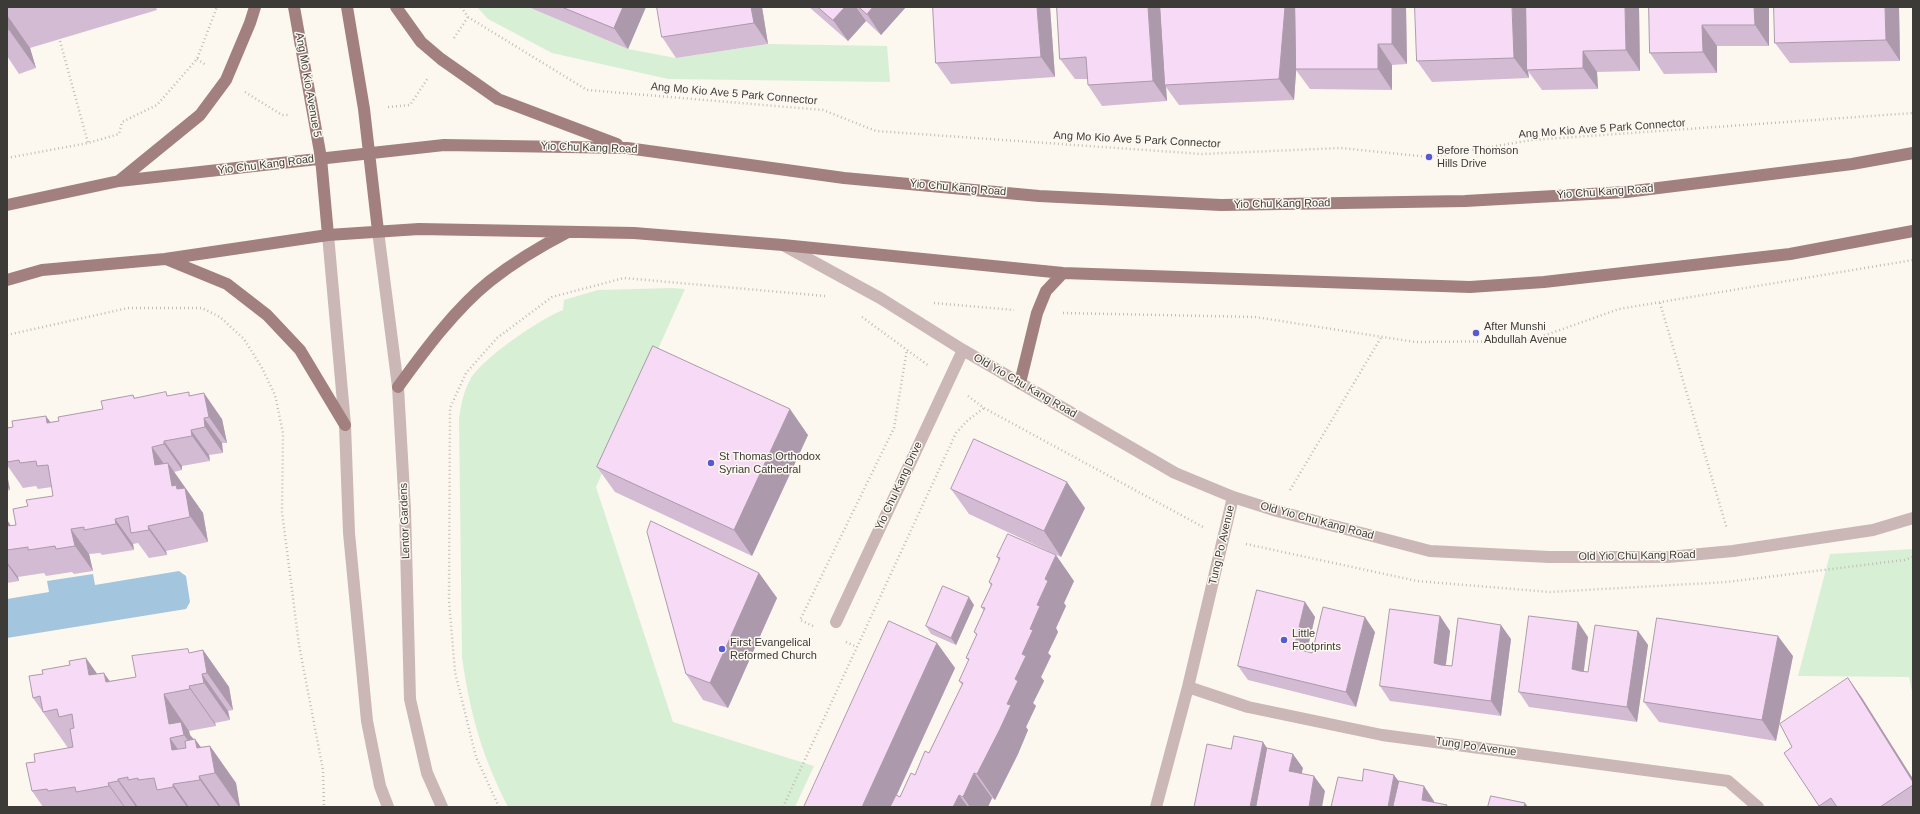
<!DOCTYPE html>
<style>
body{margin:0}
#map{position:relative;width:1920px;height:814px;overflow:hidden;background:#fcf8f0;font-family:Helvetica,sans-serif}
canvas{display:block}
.frame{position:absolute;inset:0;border:8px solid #3c3b38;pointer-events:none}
</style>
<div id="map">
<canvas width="1920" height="814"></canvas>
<div class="frame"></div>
</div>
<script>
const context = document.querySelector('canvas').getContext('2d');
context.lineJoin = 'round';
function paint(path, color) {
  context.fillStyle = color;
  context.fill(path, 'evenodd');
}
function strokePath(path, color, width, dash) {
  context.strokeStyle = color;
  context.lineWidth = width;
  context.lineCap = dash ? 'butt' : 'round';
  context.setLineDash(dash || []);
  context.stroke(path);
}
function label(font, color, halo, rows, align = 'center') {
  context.font = font + ' Helvetica,sans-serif';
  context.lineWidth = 3;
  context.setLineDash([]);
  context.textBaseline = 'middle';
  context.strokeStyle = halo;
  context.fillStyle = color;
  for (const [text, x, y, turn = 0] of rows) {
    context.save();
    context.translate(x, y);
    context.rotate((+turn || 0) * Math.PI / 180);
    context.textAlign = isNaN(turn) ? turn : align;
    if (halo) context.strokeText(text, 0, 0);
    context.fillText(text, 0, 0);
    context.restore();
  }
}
paint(new Path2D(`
 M477 7H528L628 49 676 58 768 44 887 46 890 82 668 79 552 53 488 19Z
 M672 288 685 289 596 487 673 722 814 766 795 807H508C482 756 470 714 462 657L459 419C461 405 463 393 470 380 481 359 540 319 563 310L564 300 598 290Z
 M1913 549V697L1909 677 1798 676 1830 554Z`), '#d7efd5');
paint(new Path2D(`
 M179 571 186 576 190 602 186 609 7 638V599L49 592 47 581 93 574 95 585Z`), '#a4c5de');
strokePath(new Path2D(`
 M461 7 468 17 587 90 823 110 876 131 1202 154 1341 148 1429 157 1532 140 1913 113
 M454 38 468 17
 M60 41 88 143
 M197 59 206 65
 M245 92 282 115H289
 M388 107 410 105 428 78
 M7 158 88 143 119 134 122 122 157 105 197 59 217 7
 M934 303 1014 310
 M1660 303 1727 529
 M1063 313 1255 317 1415 342 1529 341 1619 309 1913 260
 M862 317 929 366
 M7 335 128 308H202L220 317 244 339 262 368 275 395 283 433 282 512 299 645 323 770 324 807
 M968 396 984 408 1203 527
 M1290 490 1382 336
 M1246 544 1417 581 1550 592 1727 582 1904 560 1913 557
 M813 626 800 620 894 428 907 349
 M846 642 857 647
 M499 807 476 757 455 672 449 601 450 408 466 373 497 338 552 297 624 278 825 296
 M783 807 956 433 968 420 984 408`), '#c0bdb6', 2.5, [1, 3]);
strokePath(new Path2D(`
 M378 231 398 387 405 510 410 699 427 773 442 807
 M328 235 345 425 349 533 367 721 380 786 388 807
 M783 245 880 298 963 350 1175 473 1233 497 1277 511 1430 551 1549 557H1668L1733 551 1873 530 1913 518
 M836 622 963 350
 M1188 687 1248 707 1382 735 1728 781 1758 807
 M1156 807 1188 687 1233 497`), '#cab7b6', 12);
strokePath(new Path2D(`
 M294 7 321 158 328 235
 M347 7 364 109 378 231
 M396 7 421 42 441 59 498 99 617 144
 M119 181 200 115 226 80 250 23 255 7
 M7 205 119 181 444 145 627 148 844 178 1039 196 1221 205 1465 201 1626 192 1852 164 1913 153
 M166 259 227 284 267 315 300 350 345 425
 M7 280 42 270 165 259 328 235 419 229 634 233 783 245 1063 273 1470 287 1544 282 1790 254 1913 231
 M1020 383 1037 313 1046 291 1063 273
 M398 387C424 351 455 309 490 281 514 262 541 246 568 232`), '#a2807f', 12);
paint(new Path2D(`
 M7 7H156L157 10 30 48 36 68 19 74 7 56Z
 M528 7H646L628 49Z
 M762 7 768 44 676 58 662 37Z
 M809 7H906L881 35 866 21 848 41Z
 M933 7H1050L1055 77 951 84 936 63Z
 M1057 7H1406L1407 64 1392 65V90L1310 89 1296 70 1294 100 1179 105 1166 87 1167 101 1102 106 1088 85V79H1075L1060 59Z
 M1526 7H1639L1640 71 1597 72 1598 89 1542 90 1528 71 1529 78 1432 82 1417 61Z
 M1649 7H1769V46H1717V73L1664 74 1650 53Z
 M1899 7 1900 61 1790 63 1775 43Z
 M133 395 135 398 191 396 222 419 227 443H222L223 453 209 455 210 461 182 466V470L174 472 203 513 208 542 166 551 167 555 149 558 138 543 133 544 134 550 102 555 100 553 89 554 93 571 74 574 72 572 46 576 44 573 18 577 19 581 7 583V520L11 526 16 525 28 506 53 496 52 487 38 489 36 486 23 488 7 465V428L59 421 103 409Z
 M808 435 752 556 615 492 597 467Z
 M7 474 10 490 7 491Z
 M951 489 1085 508 1061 557 969 514Z
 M997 557 1074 581 1064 603 1066 606 1056 628 1058 632 1048 653 1051 656 1041 677 1044 681 1033 703 1036 706 1026 727 1028 730 1018 754 995 800 992 798 988 807H804L937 643 955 668 897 795 900 797 929 753 962 685 959 681 969 661 966 658 977 636 974 632 984 611 981 607 991 586 989 582 999 561Z
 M759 573 777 598 728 708 703 700 686 674Z
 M1305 602 1315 617 1307 652 1312 653 1375 632 1356 707 1248 680 1238 666Z
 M974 605 956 645 931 634 926 626Z
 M1440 616 1450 631 1446 665 1452 666 1511 639 1501 716 1390 701 1380 686Z
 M1638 631 1648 645 1637 722 1529 707 1519 692 1588 637 1584 671 1588 672Z
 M203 650 229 687 233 710 228 711 230 720 215 723 216 726 189 731 190 735 201 747 210 746 236 783 240 807H43L32 791 35 762 68 748 33 698 43 674 70 665 86 658 97 674 110 681 136 677 191 653Z
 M1793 656 1776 741 1659 722 1644 702Z
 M1848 678 1862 698 1913 779V807H1820L1784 753 1792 747Z`), '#d4bbd4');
paint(new Path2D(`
 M623 7H646L628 49 614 28Z
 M751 7H762L768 44 754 23Z
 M845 7H856L866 21 848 41 833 20Z
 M873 7H906L881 35 867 14Z
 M1037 7H1050L1055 77 1041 57Z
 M1148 7H1161L1165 85 1166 87 1167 101 1153 81Z
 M1285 7H1301L1294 100 1279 79Z
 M1392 7H1406L1407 64 1392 44Z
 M1512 7H1526L1527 70 1528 71 1529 78 1514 58Z
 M1625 7H1639L1640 71 1626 50Z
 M1754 7H1769V46L1755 25Z
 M1885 7H1899L1900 61 1886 40Z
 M7 15 30 48 36 68 9 30 7 23Z
 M1702 25 1717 46V73L1703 52Z
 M1378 44 1392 65V90L1378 69Z
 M1583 51 1597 72 1598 89 1583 68Z
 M204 393 222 419 227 443 209 417Z
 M790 409 808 435 752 556 734 530Z
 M46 416 64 441 47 423Z
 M204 418 222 443 223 453 205 427Z
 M191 430 209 455 210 461 192 436Z
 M164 441 182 466V470L164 444Z
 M152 447 170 472 168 463 203 513 208 542 155 465Z
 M7 474 10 490 7 486Z
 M1067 482 1085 508 1061 557 1044 531Z
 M115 519 133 544 134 550 116 524Z
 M7 520 18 536 7 532Z
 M148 526 166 551 167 555 149 530Z
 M71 529 89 554 93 571 75 546Z
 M1056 555 1074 581 1064 603 1066 606 1056 628 1058 632 1048 653 1051 656 1041 677 1044 681 1033 703 1036 706 1026 727 1028 730 1018 754 995 800 977 774 1007 704 1022 654 1045 579Z
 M7 562 18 577 19 581 7 564Z
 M759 573 777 598 728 708 710 683Z
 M969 597 974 605 956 645 951 638Z
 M1305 602 1315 617 1304 663 1294 648Z
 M1440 616 1450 631 1444 678 1434 663Z
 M1365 617 1375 632 1356 707 1346 692Z
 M1578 622 1588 637 1582 684 1572 669Z
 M1501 625 1511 639 1501 716 1491 701Z
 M1638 631 1648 645 1637 722 1627 707Z
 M1778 636 1793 656 1776 741 1762 720Z
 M937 643 955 668 891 807H862Z
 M203 650 229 687 233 710 207 673Z
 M86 658 112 695 89 675Z
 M104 673 130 710 106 682Z
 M202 674 228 711 230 720 204 683Z
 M1848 678 1862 698 1913 779V782Z
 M189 686 215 723 216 726 190 689Z
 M164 694 189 731 190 735 196 742 195 739 214 766 210 746 236 783 240 807H239L215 773 210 772 184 735 169 724Z
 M170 738 196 775 172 750Z
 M1263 742 1277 763 1269 807H1250Z
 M1293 754 1303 768 1299 786 1289 771Z
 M974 773 992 798 988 807H970L963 797Z
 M1394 775 1409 795 1406 807H1388Z
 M199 776 221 807H219L200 780Z
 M1314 776 1325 791 1322 807H1309Z
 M118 779 138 807H136L118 781Z
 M108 783 125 807H124L109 786Z
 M173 784 189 807H187L173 787Z
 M1424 786 1434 801 1433 807 1422 800Z
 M959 795 968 807H953Z
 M1525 803 1528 807H1524Z`), '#ad99ac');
const building = new Path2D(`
 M562 7H623L614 28Z
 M657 7H751L754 23 662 37Z
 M818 7H845L833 20Z
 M859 7H873L867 14Z
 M933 7H1037L1041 57 936 63Z
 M1057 7H1148L1153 81 1088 85 1086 57 1060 59Z
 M1160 7H1285L1279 79 1165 85Z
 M1295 7H1392V44H1378V69H1296Z
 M1415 7H1512L1514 58 1417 61Z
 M1526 7H1625L1626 50 1583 51V68L1527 70Z
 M1649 7H1754L1755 25H1702L1703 52 1650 53Z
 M1774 7H1885L1886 40 1775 43Z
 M7 23 9 30H7Z
 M653 346 790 409 734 530 597 467Z
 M166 392 167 396 189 392V396L204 393 209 417 204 418 205 427 191 430 192 436 164 441V444L152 447 155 465 168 463 172 486 176 485 177 489 185 488 190 517 148 526 149 530 131 533 128 516 115 519 116 524 84 530V527L71 529 75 546 56 549 55 546 28 550V547L7 550V526L16 525 13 509 28 506 26 500 53 496 48 465 37 466 36 461 20 463 19 460 7 462V428L13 427 12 421 46 416 47 423 59 421 58 417 103 409 101 401 133 395 134 398Z
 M974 439 1067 482 1044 531 951 489Z
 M651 521 759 573 710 683 686 674 647 532Z
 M1008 534 1056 555 1045 579 1048 581 1037 605 1040 606 1030 629 1033 630 1022 654 1026 656 1015 679 1018 681 1007 704 1011 705 1000 729 977 774 974 773 963 797 959 795 953 807H890L896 795 900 797 911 773 915 775 925 751 929 753 963 683 959 681 969 659 966 658 977 634 974 632 985 608 981 607 992 584 989 582 1000 558 997 557Z
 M943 586 969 597 951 638 926 626Z
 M1257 590 1305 602 1294 648 1301 650 1312 653 1323 607 1365 617 1346 692 1238 666Z
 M1390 609 1440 616 1434 663 1441 665 1452 666 1458 618 1501 625 1491 701 1380 686Z
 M1529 616 1578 622 1572 669 1580 671 1588 672 1595 625 1638 631 1627 707 1519 692Z
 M1657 618 1778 636 1762 720 1644 702Z
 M889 621 937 643 862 807H804Z
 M188 649 189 653 203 650 207 673 202 674 204 683 189 686 190 689 164 694 169 724 181 722 184 735 170 738 172 750 186 748 185 741 195 739 197 748 210 746 215 773 199 776 200 780 173 784V787L157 790 154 778 138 780V778L128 780V777L118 779V781L108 783 109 786 76 792 75 787 48 791 47 789 32 791 26 763 35 762 34 754 73 747 70 729 74 728 72 714 59 717 57 709 43 712 40 696 33 698 29 676 43 674 42 670 70 665 69 661 86 658 89 675 104 673 106 682 136 677 132 656Z
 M1848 678 1913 782V785L1880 807H1837L1831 798 1819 806 1784 753 1792 747 1780 724Z
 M1234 736 1263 742 1250 807H1194L1207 744 1231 749Z
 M1267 748 1293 754 1289 771 1314 776 1309 807H1256Z
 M1364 769 1394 775 1388 807H1331L1338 777 1362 781Z
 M1399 781 1424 786 1422 800 1447 805 1446 807H1393Z
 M1491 796 1525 803 1524 807H1488Z`);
paint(building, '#f7daf6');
strokePath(building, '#ad99ac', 1);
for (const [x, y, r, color] of [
 [1429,157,4,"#575ad1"],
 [1476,333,4,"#575ad1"],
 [711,463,4,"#575ad1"],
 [1284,640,4,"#575ad1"],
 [722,649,4,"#575ad1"]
]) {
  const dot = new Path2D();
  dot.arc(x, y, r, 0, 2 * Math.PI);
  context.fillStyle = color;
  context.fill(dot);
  strokePath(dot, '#fcf8f0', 1.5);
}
label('11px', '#3c3b38', '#fcf8f0', [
 ["Ang Mo Kio Avenue 5",308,85,80],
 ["Ang Mo Kio Ave 5 Park Connector",734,94,5],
 ["Ang Mo Kio Ave 5 Park Connector",1602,129,-4],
 ["Ang Mo Kio Ave 5 Park Connector",1137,140,3],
 ["Yio Chu Kang Road",589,148,2],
 ["Yio Chu Kang Road",266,165,-7],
 ["Yio Chu Kang Road",958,188,5],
 ["Yio Chu Kang Road",1605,192,-4],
 ["Yio Chu Kang Road",1282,204,-1],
 ["Old Yio Chu Kang Road",1025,386,30],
 ["Yio Chu Kang Drive",899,486,-65],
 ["Lentor Gardens",405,521,-92],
 ["Old Yio Chu Kang Road",1317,521,15],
 ["Tung Po Avenue",1222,545,-77],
 ["Old Yio Chu Kang Road",1637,556,-1],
 ["Tung Po Avenue",1476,747,8]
]);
label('11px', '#3c3b38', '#fcf8f0', [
 ["Before Thomson",1437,151],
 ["Hills Drive",1437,164],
 ["After Munshi",1484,327],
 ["Abdullah Avenue",1484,340],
 ["St Thomas Orthodox",719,457],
 ["Syrian Cathedral",719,470],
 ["Little",1292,634],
 ["Footprints",1292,647],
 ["First Evangelical",730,643],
 ["Reformed Church",730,656]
], 'left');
</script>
